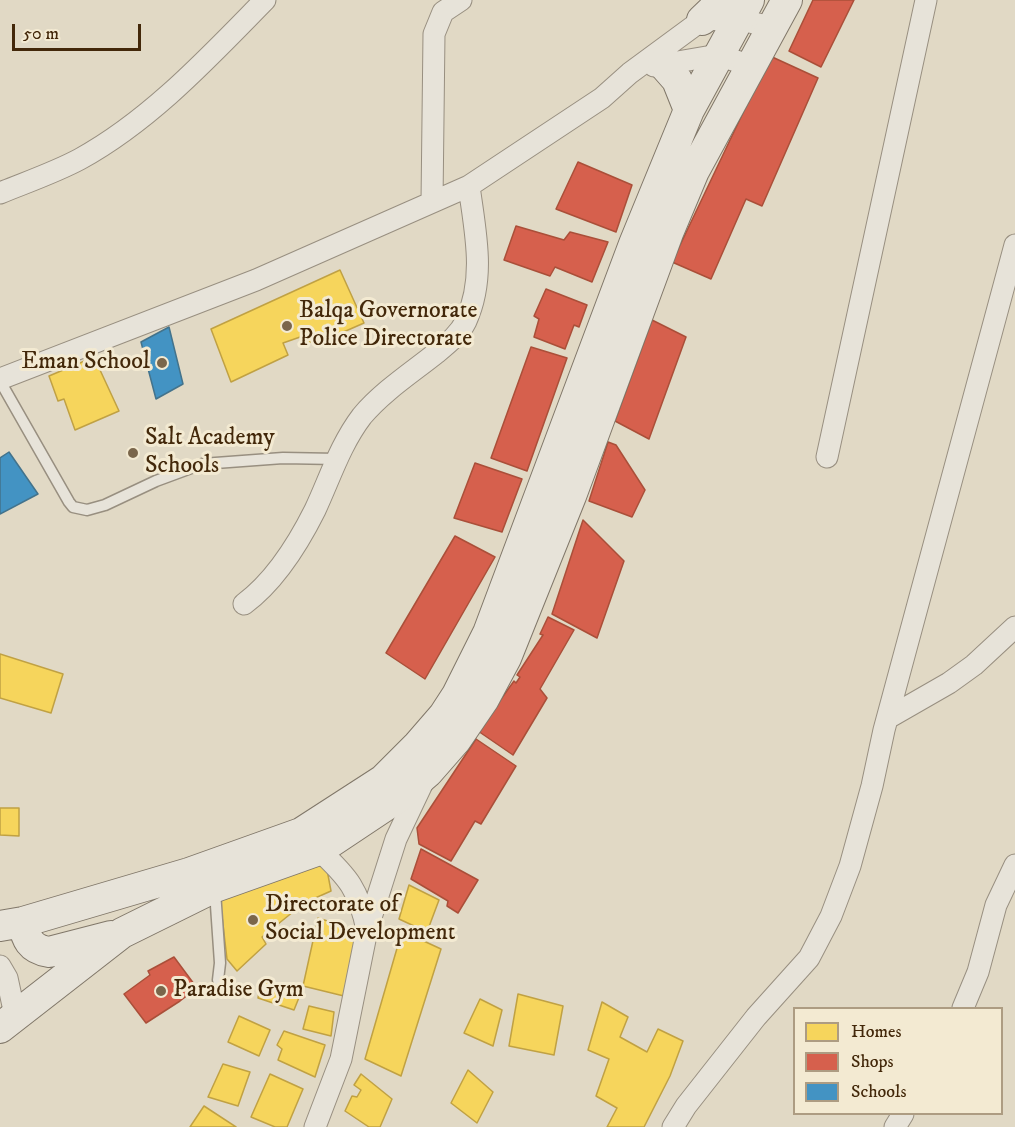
<!DOCTYPE html>
<style>
body{margin:0}
#map{position:relative;width:1015px;height:1127px;overflow:hidden;background:#e1d9c5;font-family:"IM FELL DW Pica",serif}
canvas{display:block}
.legend{position:absolute;left:793px;top:1007px;width:210px;height:108px;box-sizing:border-box;background:#f3ead2;border:2px solid #ad9c82;margin:0;padding:8px 10px;list-style:none;font-size:18px;color:#43280a}
.legend li{display:flex;align-items:center;gap:12px;height:30px}
.legend b{width:30px;border:2px solid #ad9c82}
.scale{position:absolute;left:12px;top:24px;width:129px;height:27px;box-sizing:border-box;border:3px solid #43280a;border-top:0;padding-left:8px;font-size:18px;line-height:21px;white-space:nowrap;color:#43280a;-webkit-text-stroke:4px #f3ead2;paint-order:stroke}
</style>
<div id="map">
<canvas width="1015" height="1127"></canvas>
<ul class="legend">
<li><b style="height:16px;background:#f6d55c"></b>Homes</li>
<li><b style="height:16px;background:#d6604d"></b>Shops</li>
<li><b style="height:16px;background:#4393c3"></b>Schools</li>
</ul>
<div class="scale">50 m</div>
</div>
<script>
const context = document.querySelector('canvas').getContext('2d');
context.lineJoin = 'round';
function paint(path, color) {
  context.fillStyle = color;
  context.fill(path, 'evenodd');
}
function strokePath(path, color, width, dash) {
  context.strokeStyle = color;
  context.lineWidth = width;
  context.lineCap = dash ? 'butt' : 'round';
  context.setLineDash(dash || []);
  context.stroke(path);
}
function label(font, color, halo, rows, align = 'center') {
  context.font = font + ' "IM FELL DW Pica",serif';
  context.lineWidth = 6;
  context.setLineDash([]);
  context.textBaseline = 'middle';
  context.strokeStyle = halo;
  context.fillStyle = color;
  for (const [text, x, y, turn = 0] of rows) {
    context.save();
    context.translate(x, y);
    context.rotate((+turn || 0) * Math.PI / 180);
    context.textAlign = isNaN(turn) ? turn : align;
    if (halo) context.strokeText(text, 0, 0);
    context.fillText(text, 0, 0);
    context.restore();
  }
}
const homes = new Path2D(`
 M340 270 364 323 323 341 322 337 308 343 303 336 283 343 288 355 231 382 211 329Z
 M94 357 119 411 75 430 64 399 58 401 49 376Z
 M0 654 63 674 51 713 0 698Z
 M0 808H19V836L0 835Z
 M325 859 331 891 304 903 262 937 266 944 237 971 227 959 220 899Z
 M409 885 439 900 427 932 399 919Z
 M318 918 356 930 361 935 348 997 303 986Z
 M402 931 441 949 401 1076 365 1059Z
 M261 981 302 990 294 1010 258 998Z
 M518 994 563 1006 554 1055 509 1046Z
 M480 999 502 1010 493 1046 464 1033Z
 M602 1002 628 1017 620 1037 647 1052 658 1029 683 1041 670 1076 644 1127H607L617 1108 596 1096 609 1059 588 1050Z
 M309 1006 334 1012 331 1036 303 1029Z
 M239 1016 270 1030 259 1056 228 1042Z
 M284 1031 325 1045 315 1077 278 1060 282 1049 277 1045Z
 M223 1064 250 1072 238 1106 208 1097Z
 M468 1070 493 1092 477 1123 451 1103Z
 M270 1074 303 1089 287 1127H275L251 1117Z
 M361 1074 392 1099 380 1127H369L345 1111 352 1096 357 1097 361 1090 354 1085Z
 M204 1106 236 1127H190Z`);
paint(homes, '#f6d55c');
strokePath(homes, '#c0a143', 1.5);
const shops = new Path2D(`
 M813 0H854L821 67 789 51Z
 M770 56 818 78 762 206 746 199 711 279 672 262Z
 M578 162 632 185 616 232 556 209Z
 M516 226 564 240 570 232 608 242 592 282 555 267 550 276 504 260Z
 M546 289 587 305 579 327 574 325 565 349 534 337 539 319 534 316Z
 M652 320 686 337 649 439 615 421Z
 M531 347 567 358 527 471 491 458Z
 M608 442 616 445 645 490 632 517 589 501Z
 M475 463 522 479 502 532 454 518Z
 M583 520 624 561 597 638 552 614Z
 M455 536 495 557 425 679 386 653Z
 M548 617 574 630 540 689 547 698 513 755 478 731 514 681 516 683 520 677 517 675 543 635 540 634Z
 M476 739 516 766 481 824 475 821 451 861 419 844 417 828Z
 M421 849 478 880 458 913 447 906 448 901 411 879Z
 M174 957 197 988 180 1001 146 1023 124 994 150 975 148 971Z`);
paint(shops, '#d6604d');
strokePath(shops, '#aa4f39', 1.5);
const schools = new Path2D(`
 M169 327 183 384 156 399 141 342Z
 M9 452 38 494 0 514V458Z`);
paint(schools, '#4393c3');
strokePath(schools, '#43738c', 1.5);
const service = new Path2D(`
 M0 381 69 502 73 507 87 510 105 505 156 481 202 464 283 458 337 459
 M215 891 220 963 218 980`);
const minor = new Path2D(`
 M654 66 718 55 751 66
 M0 193C27 182 56 172 80 159 151 120 209 57 265 0
 M432 202 434 34 443 12 461 0
 M0 379 256 280 469 186 602 98 630 73 702 20 739 19 773 28
 M827 457 926 0
 M244 604C275 581 298 544 315 510 330 478 340 445 362 416 382 392 411 373 435 354 447 344 459 335 466 321 486 277 475 231 469 186
 M888 718 949 683 974 665 1015 627
 M319 850C348 877 359 890 367 930
 M0 966 7 978 15 1015
 M963 1008 978 972 996 905 1015 865
 M315 1127 341 1059 367 930 396 839 424 780
 M673 1127 686 1106 756 1017 809 958 831 916 850 866 872 786 884 730 1015 245
 M895 1127 903 1114`);
const secondary = new Path2D(`
 M702 20 723 0
 M663 64 677 80 689 110
 M23 922C26 939 30 949 49 952L111 936
 M0 926 23 922 189 873 301 833 383 780 418 745 444 715 457 695 488 633 634 244 689 110 749 0
 M0 1028 122 933 215 887 319 850 400 796 428 772 456 740 484 699 506 658 571 496 668 233 694 171 787 0`);
strokePath(service, '#988f80', 13);
strokePath(minor, '#988f80', 23);
strokePath(secondary, '#807769', 32);
strokePath(service, '#e7e3d9', 10);
strokePath(minor, '#e7e3d9', 21);
strokePath(secondary, '#e7e3d9', 30);
for (const [x, y, r, color] of [
 [287,326,6,"#7a664b"],
 [162,363,6,"#7a664b"],
 [133,453,6,"#7a664b"],
 [253,920,6,"#7a664b"],
 [161,991,6,"#7a664b"]
]) {
  const dot = new Path2D();
  dot.arc(x, y, r, 0, 2 * Math.PI);
  context.fillStyle = color;
  context.fill(dot);
  strokePath(dot, '#f3ead2', 2);
}
label('24px', '#43280a', '#f3ead2', [
 ["Balqa Governorate",299,312],
 ["Police Directorate",299,340],
 ["Eman School",150,363,"right"],
 ["Salt Academy",145,439],
 ["Schools",145,467],
 ["Directorate of",265,906],
 ["Social Development",265,934],
 ["Paradise Gym",173,991]
], 'left');
</script>
